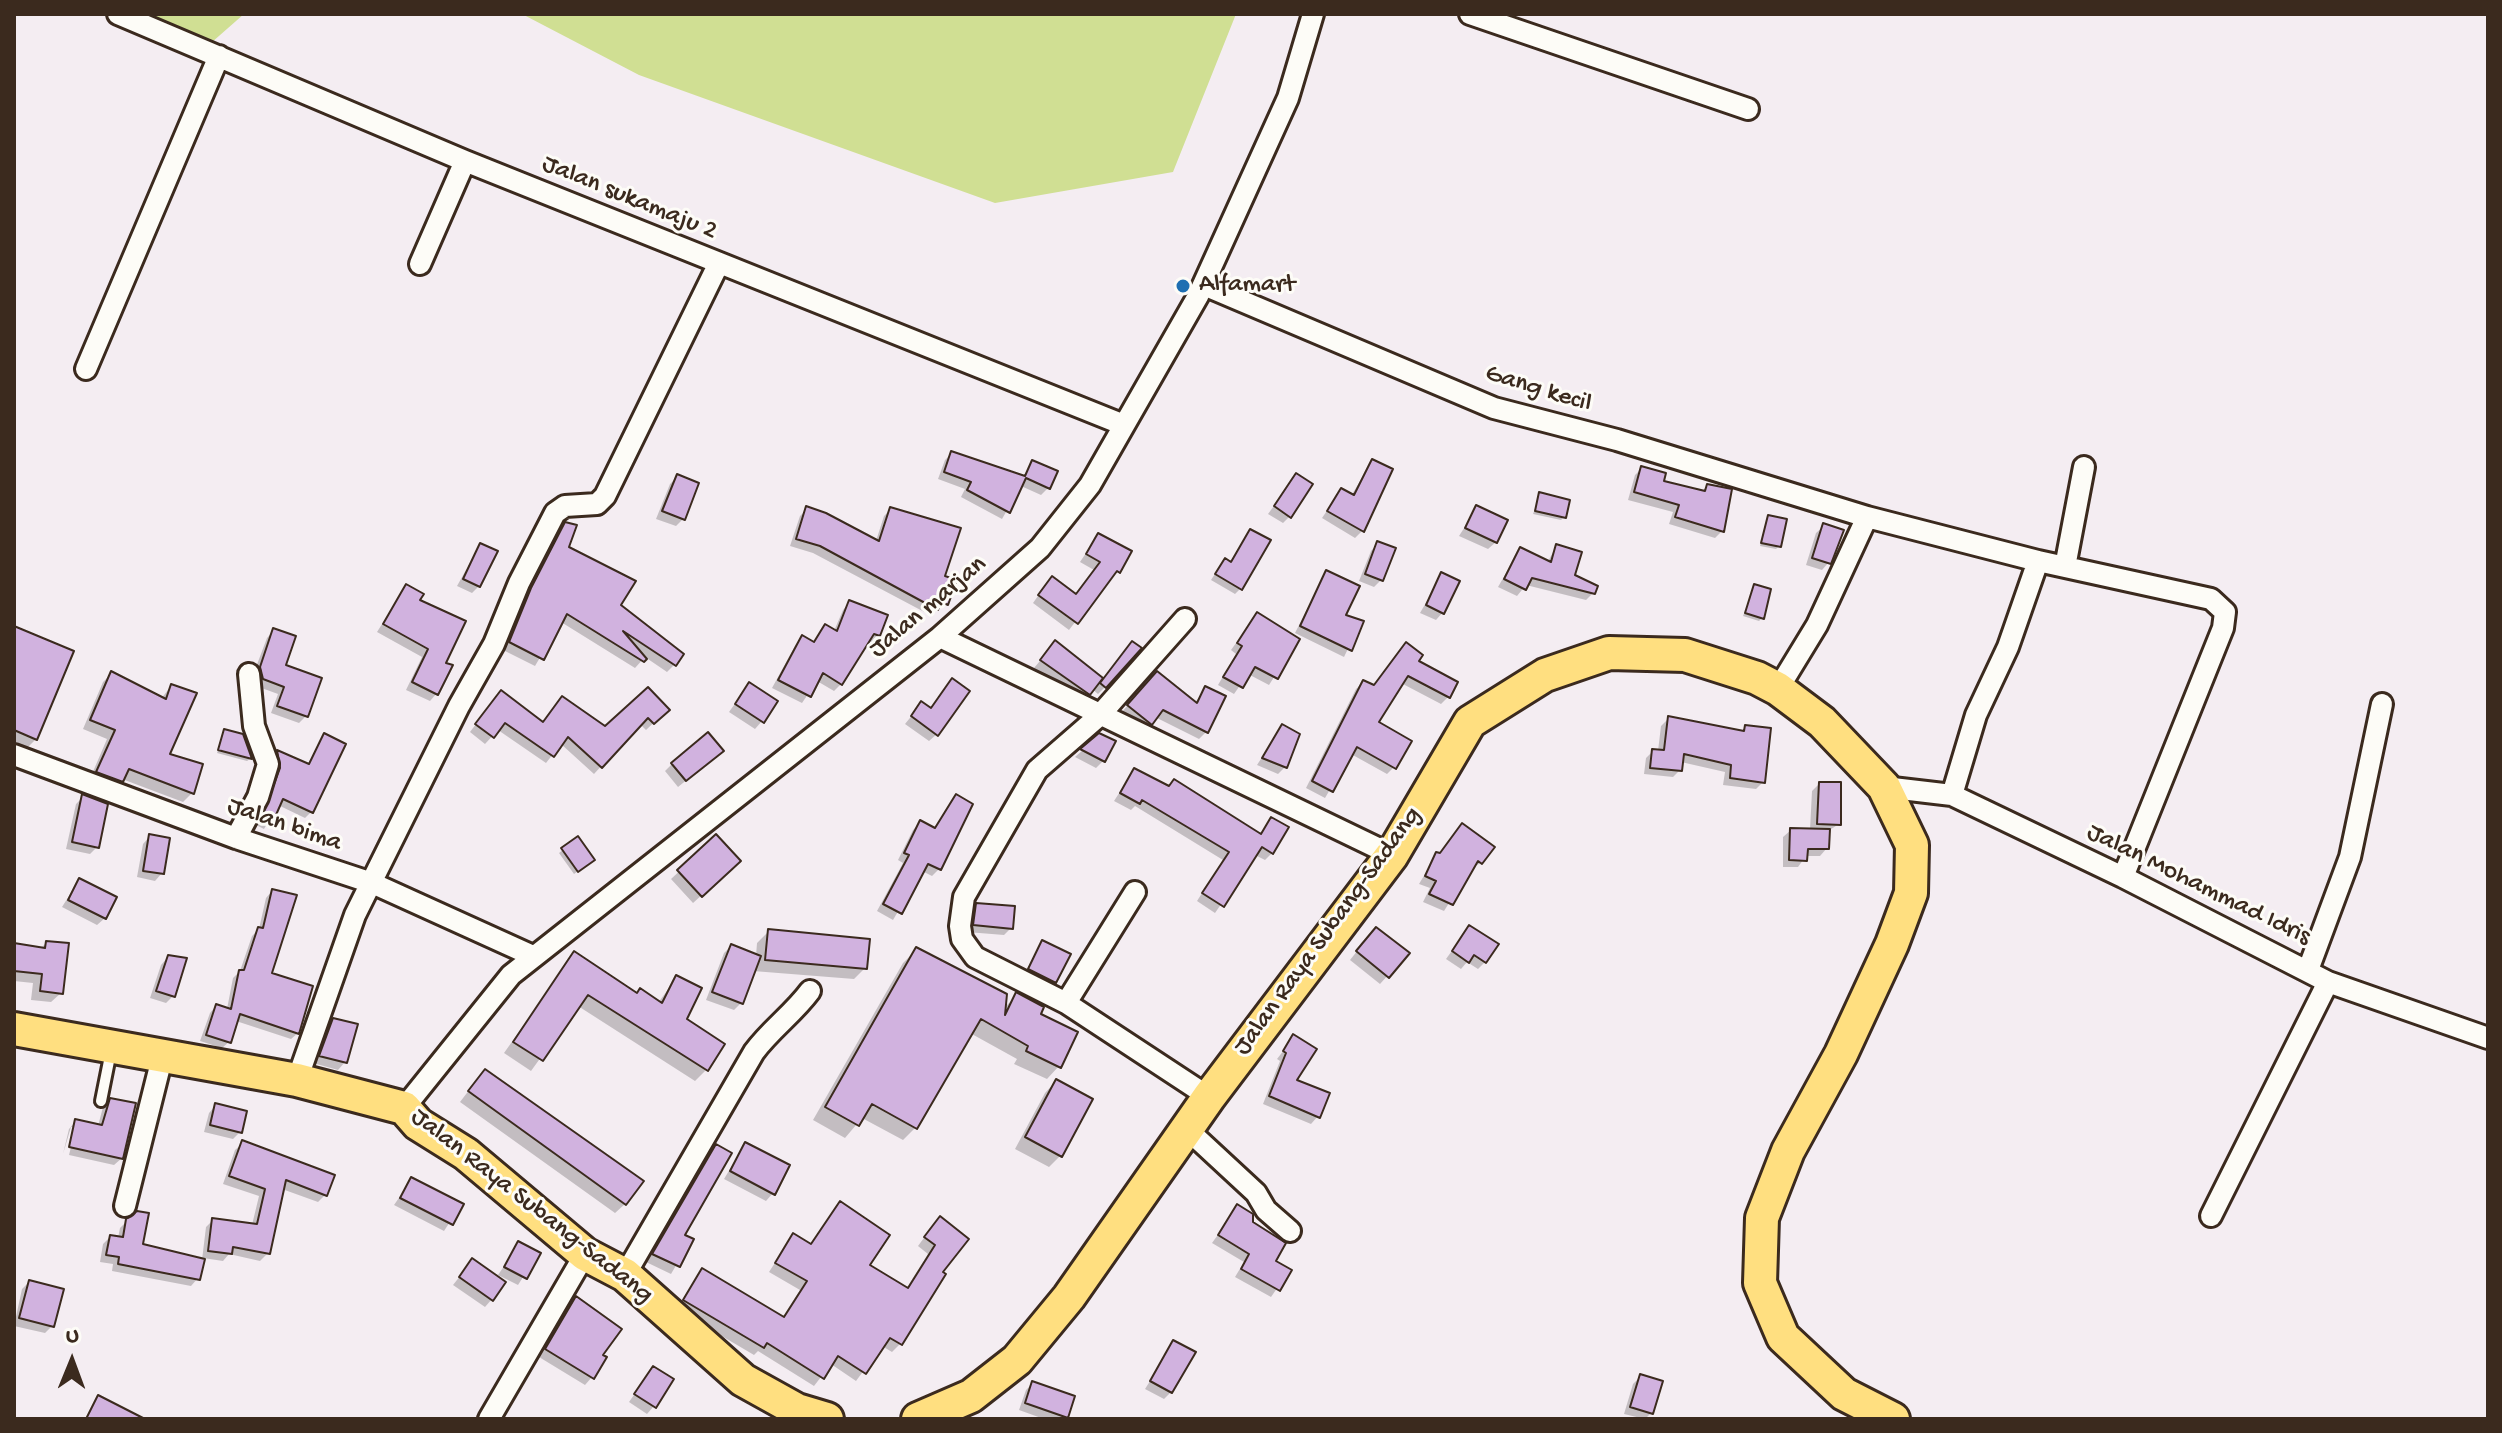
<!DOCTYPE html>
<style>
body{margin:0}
#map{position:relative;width:2502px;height:1433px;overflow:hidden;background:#f4edf2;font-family:"Gochi Hand",sans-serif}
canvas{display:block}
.frame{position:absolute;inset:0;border:16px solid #3b2a1e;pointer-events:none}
.north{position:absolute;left:32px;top:1321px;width:80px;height:80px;-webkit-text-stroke:6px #fdfcf7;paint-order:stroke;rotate:1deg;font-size:22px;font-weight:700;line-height:32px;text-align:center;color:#3b2a1e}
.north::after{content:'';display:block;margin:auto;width:28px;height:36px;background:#3b2a1e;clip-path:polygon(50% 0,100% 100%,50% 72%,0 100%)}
</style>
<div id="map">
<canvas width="2502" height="1433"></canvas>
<div class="frame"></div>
<div class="north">U</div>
</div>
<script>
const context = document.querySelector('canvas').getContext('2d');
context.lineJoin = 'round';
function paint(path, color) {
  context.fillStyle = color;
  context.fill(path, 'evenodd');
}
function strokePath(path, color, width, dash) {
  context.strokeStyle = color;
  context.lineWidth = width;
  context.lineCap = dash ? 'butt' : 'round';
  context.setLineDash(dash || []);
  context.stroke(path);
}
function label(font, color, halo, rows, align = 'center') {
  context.font = font + ' "Gochi Hand",sans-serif';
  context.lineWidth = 6;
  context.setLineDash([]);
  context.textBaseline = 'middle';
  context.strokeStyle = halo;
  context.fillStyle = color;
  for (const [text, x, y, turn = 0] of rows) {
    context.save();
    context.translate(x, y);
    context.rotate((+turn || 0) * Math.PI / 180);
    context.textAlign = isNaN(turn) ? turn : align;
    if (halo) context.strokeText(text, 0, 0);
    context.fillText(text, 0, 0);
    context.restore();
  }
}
paint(new Path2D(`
 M118 14H244L203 50Z
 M522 14H1236L1173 172 995 203 639 75Z`), '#d0df93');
paint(new Path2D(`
 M952 453 1022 478 1033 462 1048 488 1041 495 1021 486 1002 519 961 497 965 489 938 479 945 460Z
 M1372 461 1390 470 1362 531 1355 538 1322 518 1341 490 1351 496Z
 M1642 468 1661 483 1701 492 1707 486 1722 531 1715 538 1669 524 1673 512 1628 500 1635 475Z
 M1296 476 1290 516 1283 523 1268 514Z
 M677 477 683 519 676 526 656 519 670 484Z
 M1540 495 1564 517 1561 520 1533 514Z
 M1477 508 1496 542 1488 549 1459 536Z
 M807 509 876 541 884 516 891 509 942 577 946 604 930 615 813 553 790 546 800 516Z
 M1768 517 1779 546 1776 549 1760 546Z
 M566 524V548L675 664 667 672 645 657 635 668 561 622 535 666 503 650 524 598 558 531Z
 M1824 526 1829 562 1822 570 1806 565 1816 533Z
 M1251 531 1240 589 1235 594 1211 580 1220 566 1230 564Z
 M1098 535 1118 572 1109 578 1069 630 1033 603 1045 586 1075 596 1094 570 1080 562Z
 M1378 543 1381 580 1374 587 1359 581 1371 551Z
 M480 545 479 586 472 593 457 586Z
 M1556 547 1573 576 1593 593 1586 600 1526 585 1517 596 1498 587 1520 549 1547 563Z
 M1326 572 1344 616 1361 622 1344 657 1295 633Z
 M1442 575 1443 612 1436 620 1420 613Z
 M406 586 418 601 443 664 437 693 430 701 406 690 422 657 377 632Z
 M1755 586 1762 618 1759 621 1743 616Z
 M850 602 878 635 871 642 867 641 841 684 834 691 817 681 802 703 772 688 796 644 803 637 813 643 826 627 834 631 843 610Z
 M1257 614 1298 640 1269 685 1248 674 1234 694 1218 685 1236 654 1231 650Z
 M14 625 71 652 36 739 26 749 14 744Z
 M274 630 284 666 306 716 299 723 271 713 278 694 256 686 253 675 267 638Z
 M1055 643 1103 680 1105 687 1098 694 1092 689 1081 701 1034 668Z
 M1416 662 1448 697 1441 704 1401 683 1376 723 1394 767 1387 774 1351 754 1325 798 1306 788 1356 689 1363 682 1373 687Z
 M112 673 161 699 171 686 167 755 192 793 183 802 122 779 112 790 89 781 107 739 83 729 103 682Z
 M1150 680 1194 704 1206 688V732L1199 739 1155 717 1142 730 1121 713Z
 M952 681 937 734 929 741 905 724 922 703 930 709Z
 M749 684 762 721 755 729 729 712Z
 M494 700 542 724 605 728 667 710 646 730 640 724 594 774 561 744 546 763 498 730 485 744 470 732Z
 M1668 719 1740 733 1746 727 1763 782 1756 789 1723 785 1725 772 1681 762 1680 770 1673 777 1644 774 1646 758 1653 751H1658L1661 726Z
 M1282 726 1285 767 1278 774 1257 765Z
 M225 731 242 736 250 759 247 761 217 753Z
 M1100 735 1103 761 1096 768 1075 757Z
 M325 736 312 811 305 818 278 805 264 829 256 825 275 776 271 758 277 752 307 765Z
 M714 758 678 787 665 771 672 764Z
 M1134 770 1259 835 1271 819 1272 853 1265 860 1255 855 1215 913 1197 901 1223 860 1135 806 1131 810 1114 801Z
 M1819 784 1839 824 1828 831 1827 848 1820 856H1806L1798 867H1783V837L1791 830H1810L1812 791Z
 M956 796 939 869 932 876 922 871 893 920 877 911 903 863 898 860 913 830 920 823 933 829Z
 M83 797 97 847 90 854 66 849 76 804Z
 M150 836 162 873 155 881 137 877 143 844Z
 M716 837 732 868 693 903 671 879Z
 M577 839 589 863 574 874 559 853Z
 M1492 847 1481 863 1471 868 1444 911 1423 902 1430 888 1419 884 1437 854Z
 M79 880 105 918 97 925 62 907Z
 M272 891 270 975 298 1033 291 1039 236 1021 229 1042 222 1048 200 1041 210 1013 216 1006 227 1009 233 978 240 971 252 936 259 929 266 898Z
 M977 905 1011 928 1004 935 967 932 970 913Z
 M1469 927 1485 962 1478 969 1467 962 1461 969 1446 959Z
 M769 931 865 968 854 979 753 971 741 1003 734 1010 706 1000 724 953 731 946 756 956 757 943Z
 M1369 936 1407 954 1380 984 1350 960Z
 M46 943 61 993 51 1002 31 1000 33 983 14 981V945L40 949Z
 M1043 943 1068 955 1047 989 1022 977Z
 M916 950 1004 1008 1017 995 1038 1015 1059 1066 1047 1079 1014 1064 1017 1059 970 1033 916 1127 903 1140 862 1118 845 1138 813 1120 903 963Z
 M574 954 636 995 658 1003 677 977 685 1020 706 1070 695 1081 578 1006 531 1071 504 1053Z
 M168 957 173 996 166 1003 150 998 161 965Z
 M333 1020 345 1062 338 1070 313 1063 326 1027Z
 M1294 1037V1081L1318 1116 1311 1124 1263 1104 1280 1061 1277 1059Z
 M476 1081 625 1204 615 1213 460 1102Z
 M1056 1081 1060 1156 1049 1167 1015 1149 1045 1093Z
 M110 1100 122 1158 114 1165 69 1155 76 1127H71L63 1154 69 1129 76 1121 98 1126 103 1107Z
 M216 1105 240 1132 233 1139 204 1132 209 1113Z
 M243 1143 325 1195 318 1202 282 1189 268 1253 260 1261 229 1254 223 1261 203 1258 198 1278 191 1286 112 1271 113 1264 100 1262 103 1244 110 1237 118 1238 120 1228 128 1220 140 1246 202 1260 206 1227 213 1220 252 1225 259 1196 223 1184 235 1150Z
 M745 1144 773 1193 766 1201 724 1179Z
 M716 1146 682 1236 691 1240 671 1274 646 1262Z
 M412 1179 461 1205 444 1231 394 1205Z
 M841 1204 867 1265 906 1289 928 1254 918 1246 932 1227 944 1275 900 1344 892 1352 882 1346 856 1381 831 1364 814 1386 758 1351 754 1355 676 1309 702 1270 782 1318 800 1290 769 1272 793 1235 810 1245Z
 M1238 1207 1273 1262 1289 1271 1271 1297 1235 1277 1244 1262 1212 1243Z
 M519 1244 538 1254 518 1285 498 1275Z
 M472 1261 492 1299 485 1307 453 1285Z
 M29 1282 52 1326 45 1333 14 1326 22 1289Z
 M576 1298 600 1355 592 1377 585 1385 539 1357Z
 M1174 1343 1171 1392 1164 1399 1145 1389Z
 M653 1368 654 1406 647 1414 629 1402Z
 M1641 1376 1651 1413 1645 1419 1624 1414 1633 1384Z
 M1033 1383 1066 1417 1064 1419H1044L1019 1410 1026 1390Z`), '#0003');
const building = new Path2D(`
 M951 451 1025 476 1032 460 1058 471 1050 489 1026 478 1010 513 967 490 971 482 944 472Z
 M1372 459 1393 469 1364 532 1327 511 1341 488 1354 495Z
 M1641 466 1666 473 1664 481 1705 491 1707 484 1732 489 1724 532 1675 517 1679 505 1634 492Z
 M1296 473 1313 484 1291 518 1274 506Z
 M677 474 699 483 685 520 662 511Z
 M1539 492 1570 500 1566 518 1535 511Z
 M1476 505 1508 520 1497 543 1465 528Z
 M806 506 826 513 879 541 890 507 961 528 945 576 957 580 948 605 941 602 938 610 820 546 796 539Z
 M1768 515 1787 519 1781 547 1761 543Z
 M565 522 577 525 569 547 636 581 621 605 684 654 676 666 623 631 647 659 644 662 567 614 544 660 509 642 531 588Z
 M1823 523 1844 530 1831 564 1812 558Z
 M1250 529 1271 540 1242 590 1215 574 1225 558 1231 562Z
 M1098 533 1132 551 1120 573 1117 571 1078 624 1038 595 1052 576 1076 594 1100 562 1086 554Z
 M1377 541 1396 548 1383 581 1365 574Z
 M480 543 498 551 480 587 463 579Z
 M1556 544 1582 552 1575 575 1598 586 1595 594 1532 578 1526 590 1504 579 1520 547 1551 562Z
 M1326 570 1360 586 1346 615 1364 621 1352 651 1300 626Z
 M1441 572 1460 581 1444 614 1426 605Z
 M406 584 424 594 420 600 466 621 446 663 453 665 438 695 412 682 428 649 383 624Z
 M1754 584 1771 589 1764 619 1745 613Z
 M849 600 888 615 880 636 874 634 842 685 823 673 811 697 778 680 802 635 814 642 825 624 837 631Z
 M1257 612 1300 639 1278 679 1255 667 1243 688 1223 677 1242 646 1237 643Z
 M14 626 74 651 37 740 14 730Z
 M273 628 296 636 286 665 322 678 308 717 277 706 284 687 263 679 260 667Z
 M1055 640 1103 678 1090 695 1040 660Z
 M1132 641 1142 648 1106 688 1100 683Z
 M1406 642 1423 655 1419 661 1458 682 1450 698 1408 676 1379 722 1412 741 1396 769 1357 747 1333 792 1312 781 1363 680 1374 685Z
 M111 671 166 699 171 684 197 693 170 754 203 764 194 794 129 769 123 782 96 772 115 730 90 720Z
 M1157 671 1197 703 1205 686 1226 696 1208 733 1163 710 1152 725 1127 705Z
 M952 678 970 691 938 736 911 716 921 701 931 708Z
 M749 682 778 701 764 723 735 704Z
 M648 687 670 710 654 724 648 718 602 768 568 737 554 757 505 723 494 738 475 724 501 690 543 722 562 696 605 726Z
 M1668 716 1744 731 1745 725 1771 728 1765 783 1730 778 1731 765 1684 754 1682 771 1650 768 1652 749 1664 750Z
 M1282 724 1300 734 1287 768 1262 758Z
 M224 729 243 734 252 759 218 750Z
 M708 732 724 751 686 781 671 763Z
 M324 733 346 744 313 813 283 799 272 824 261 819 280 768 277 750 309 764Z
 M1099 733 1116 741 1105 762 1080 749Z
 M1134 768 1169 786 1174 779 1261 834 1271 817 1289 827 1273 854 1262 847 1224 907 1202 893 1229 852 1142 800 1140 804 1120 793Z
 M1819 782H1841V825L1817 824Z
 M82 794 108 804 99 848 72 842Z
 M956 794 973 804 941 870 928 864 902 914 883 904 909 855 904 853 920 820 935 828Z
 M1462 823 1495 847 1482 864 1478 861 1453 905 1429 894 1436 881 1425 876 1436 852 1440 853Z
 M1790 828 1830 829 1829 849H1808L1807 861 1789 860Z
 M149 834 170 838 164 874 143 871Z
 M716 834 741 861 702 897 677 870Z
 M578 836 595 860 578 872 561 848Z
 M79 878 117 897 106 919 68 900Z
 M272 889 297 895 272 973 313 986 299 1034 240 1014 231 1043 206 1035 216 1004 231 1009 239 970H244L258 927 263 928Z
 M976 903 1015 906 1013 929 973 925Z
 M1469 925 1499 944 1486 963 1474 955 1469 963 1452 951Z
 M1376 927 1410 953 1389 978 1356 951Z
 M768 929 870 939 867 969 765 960Z
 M1042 940 1071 954 1056 983 1028 969Z
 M46 941 69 943 63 994 40 991 42 974 14 971V943L45 948Z
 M731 944 761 956 743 1004 712 992Z
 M916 947 1007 994 1005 1015 1016 992 1044 1007 1041 1014 1078 1032 1061 1068 1026 1051 1028 1046 981 1019 917 1129 872 1104 859 1126 825 1107Z
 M574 951 637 993 640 988 662 1003 676 975 702 988 687 1019 725 1044 708 1071 588 995 543 1061 513 1042Z
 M168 955 187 958 175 997 156 991Z
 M333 1018 358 1024 347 1063 319 1056Z
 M1293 1034 1317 1049 1297 1080 1330 1093 1320 1118 1269 1096 1286 1053 1283 1051Z
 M485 1069 644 1181 626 1205 468 1091Z
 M1056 1079 1093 1099 1062 1157 1025 1137Z
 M110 1098 136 1103 123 1159 69 1147 75 1119 102 1125Z
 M215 1103 247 1111 242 1133 210 1125Z
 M242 1140 335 1175 327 1196 286 1180 270 1254 233 1247 232 1254 208 1251 212 1218 257 1224 265 1189 229 1176Z
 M745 1142 790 1165 775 1195 730 1171Z
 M716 1144 732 1153 685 1235 694 1239 680 1267 652 1254Z
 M411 1177 464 1204 453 1225 400 1198Z
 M840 1201 890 1235 870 1265 908 1288 935 1245 924 1237 940 1216 969 1239 943 1272 946 1274 902 1345 890 1338 866 1374 838 1356 824 1379 767 1343 764 1348 683 1300 702 1268 784 1317 807 1281 775 1263 793 1233 811 1244Z
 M1237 1204 1253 1214V1222L1286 1243 1276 1261 1292 1270 1280 1291 1241 1269 1249 1254 1218 1235Z
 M137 1211 149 1213 143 1244 205 1259 200 1280 118 1264 119 1257 106 1255 110 1235 123 1237 126 1219Z
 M518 1241 541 1253 527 1279 504 1267Z
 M472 1258 506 1282 493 1301 459 1277Z
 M29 1280 64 1289 54 1327 19 1318Z
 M576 1296 622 1329 603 1355 607 1357 594 1379 545 1349Z
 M1173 1340 1196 1352 1172 1393 1150 1381Z
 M653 1366 674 1379 656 1408 634 1394Z
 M1640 1374 1663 1381 1653 1414 1630 1407Z
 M1032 1381 1075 1396 1068 1418 1025 1403Z
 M98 1395 145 1419H86Z`);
paint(building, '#d1b2df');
strokePath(building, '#3b2a1e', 2);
const lane = new Path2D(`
 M101 1101 111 1051`);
const street = new Path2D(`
 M118 14 465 161 1124 425
 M1470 14 1748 109
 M420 264 465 161
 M1204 285 1494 408 1617 440 1867 517
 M86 369 219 56
 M2038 561 2211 599 2225 612 2223 628 2123 877
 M2065 567 2084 467
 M1185 619 1099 716 1037 770 964 897 960 926 962 939 975 957 1066 1003 1209 1097
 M940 637 1392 855
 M1778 689 1817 625 1867 517 2038 561 2008 647 1976 715 1952 795
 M14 755 236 838 372 883 533 956
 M1884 787 1952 795 2123 877 2328 982 2488 1038
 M236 838 258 797 268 764 254 726 249 674
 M2308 970 2350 857 2382 704
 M1066 1003 1135 892
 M297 1080 355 915 459 706 494 644 519 583 555 513 565 506 597 504 605 496 719 263
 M404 1108 511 975 940 637 1040 548 1090 485 1198 296 1288 98 1313 14
 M1188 1130 1256 1193 1266 1210 1290 1231
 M125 1206 162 1058
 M2211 1216 2328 982
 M625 1275 754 1052C771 1029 793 1014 810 991
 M489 1419 585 1254`);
const primary = new Path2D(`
 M14 1029 297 1080 404 1108 418 1124 466 1154 585 1254 625 1275 743 1380 797 1410 827 1419
 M918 1419 971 1396 1017 1360 1069 1297 1209 1097 1392 855 1470 722 1545 675 1609 653 1685 655 1757 678 1778 689 1822 722 1884 787 1912 845 1911 893 1892 944 1841 1054 1788 1151 1762 1218 1760 1283 1783 1337 1844 1394 1893 1419`);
strokePath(lane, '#3b2a1e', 16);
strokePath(street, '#3b2a1e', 26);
strokePath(primary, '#3b2a1e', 38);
strokePath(lane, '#fdfcf7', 10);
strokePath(street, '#fdfcf7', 20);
strokePath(primary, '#ffdf80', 32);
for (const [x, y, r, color] of [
 [1183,286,8,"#1f6fb2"]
]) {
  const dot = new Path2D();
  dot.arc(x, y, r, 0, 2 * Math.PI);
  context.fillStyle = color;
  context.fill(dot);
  strokePath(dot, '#fdfcf7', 3);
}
label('26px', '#3b2a1e', '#fdfcf7', [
 ["Jalan sukamaju 2",629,199,22],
 ["Gang kecil",1538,390,17],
 ["Jalan marjan",929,608,-40],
 ["Jalan bima",284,826,19],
 ["Jalan Mohammad Idris",2198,886,26],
 ["Jalan Raya Subang-Sadang",1329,932,-54],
 ["Jalan Raya Subang-Sadang",531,1207,38]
]);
label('26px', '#3b2a1e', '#fdfcf7', [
 ["Alfamart",1199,286]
], 'left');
</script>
